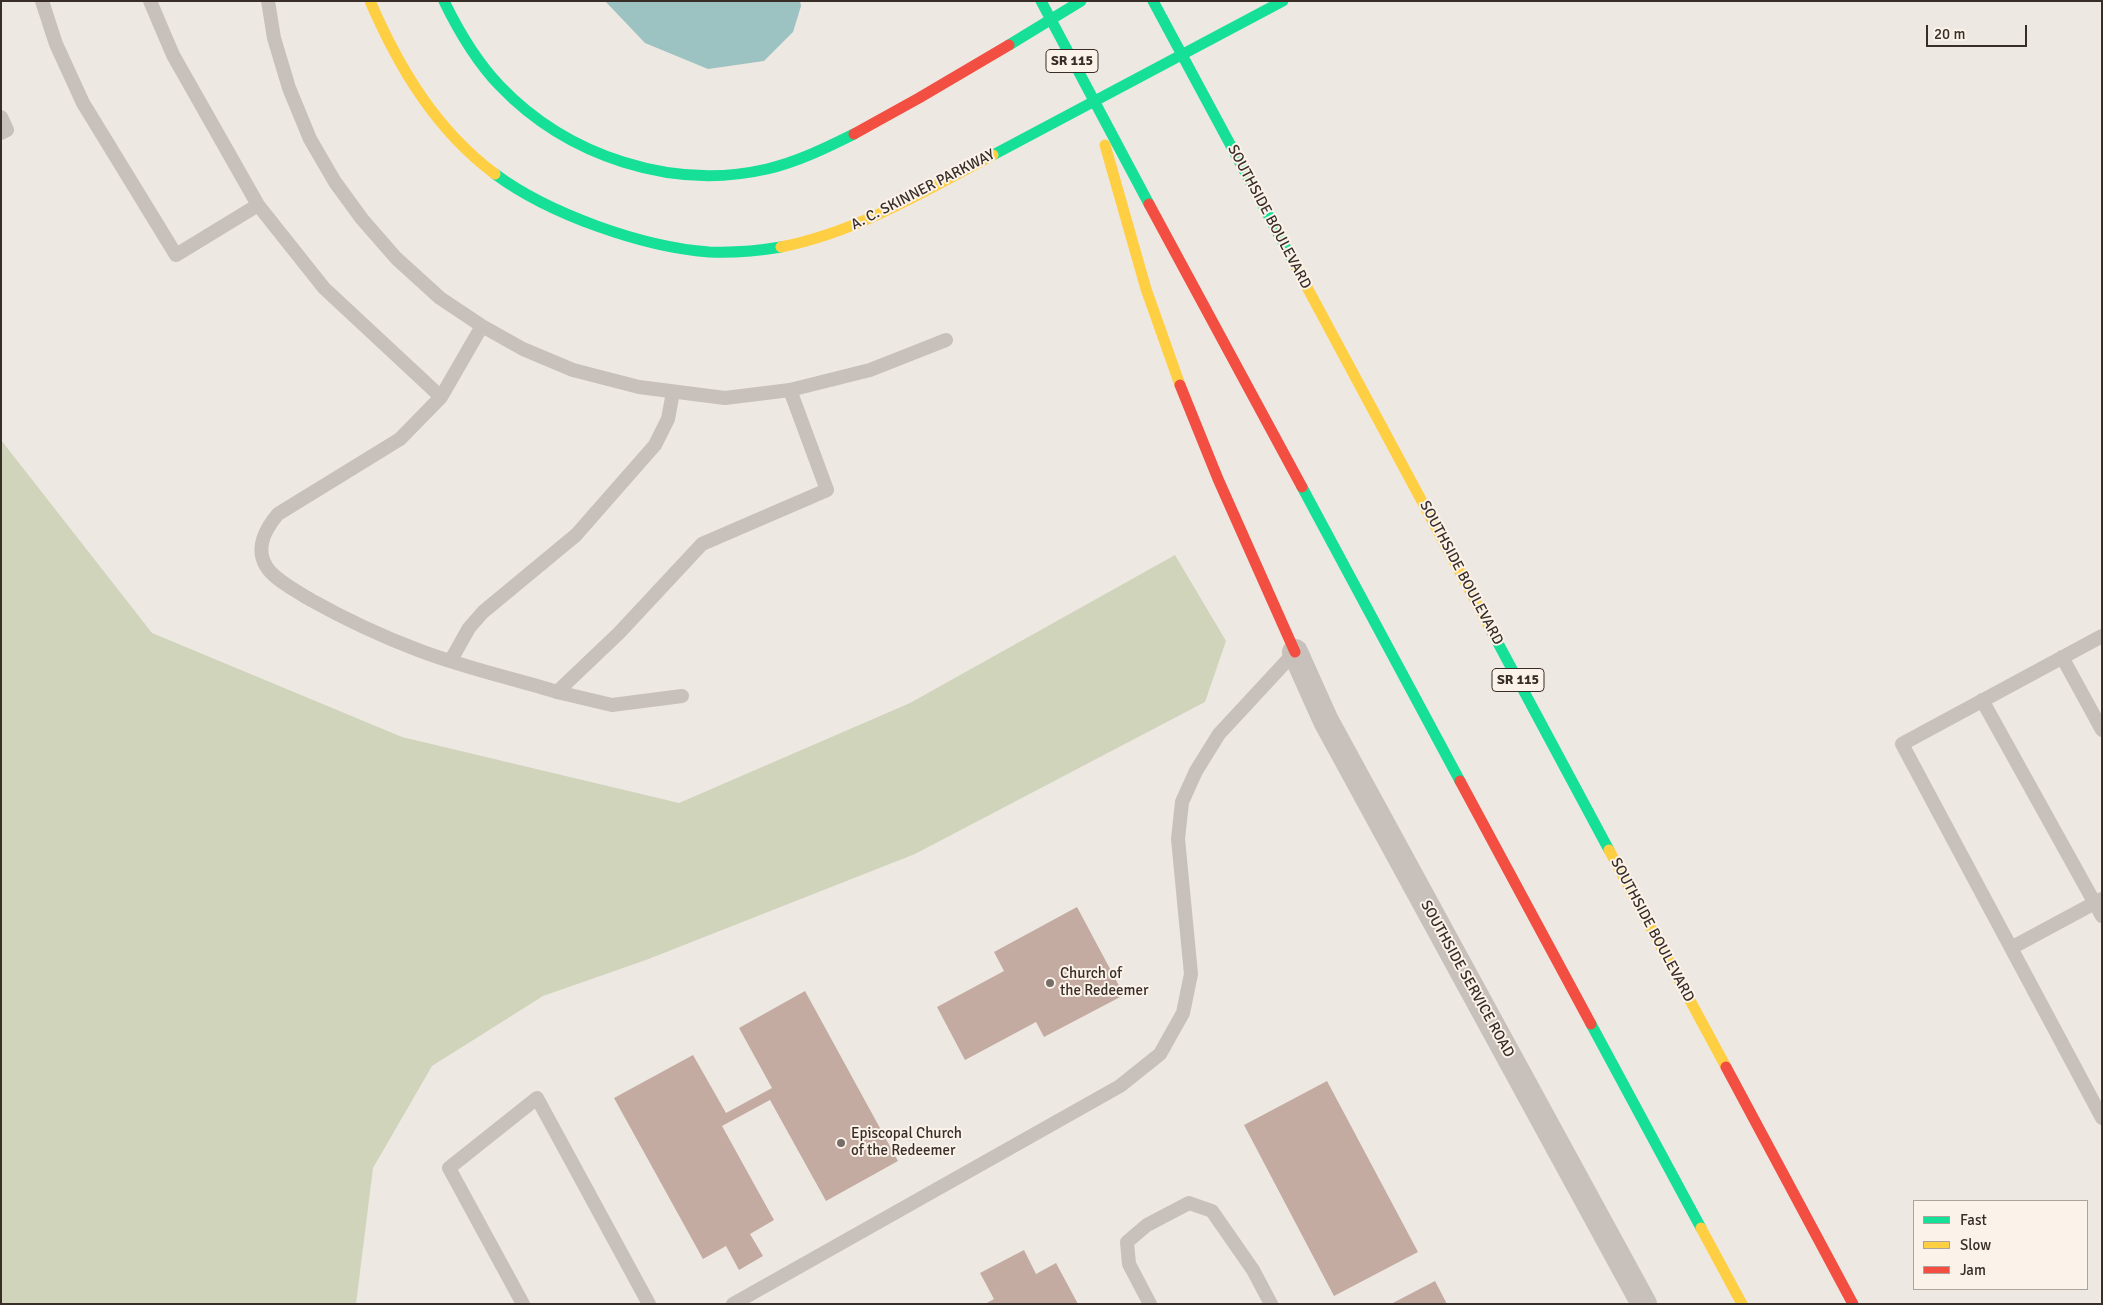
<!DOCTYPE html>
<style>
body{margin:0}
#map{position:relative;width:2103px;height:1305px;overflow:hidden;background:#eee8e2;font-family:Signika,sans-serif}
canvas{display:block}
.frame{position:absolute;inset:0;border:2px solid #392d28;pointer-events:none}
.legend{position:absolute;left:1913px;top:1200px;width:175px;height:90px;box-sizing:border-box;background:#fbf2e9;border:1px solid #ada39c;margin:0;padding:6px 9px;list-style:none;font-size:15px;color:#392d28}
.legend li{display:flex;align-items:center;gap:10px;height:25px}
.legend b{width:25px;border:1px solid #ada39c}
.scale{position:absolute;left:1926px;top:25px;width:101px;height:22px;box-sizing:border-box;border:2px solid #392d28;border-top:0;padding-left:6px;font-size:15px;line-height:18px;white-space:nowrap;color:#392d28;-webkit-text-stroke:4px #fbf2e9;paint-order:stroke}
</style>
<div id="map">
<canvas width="2103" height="1305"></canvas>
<div class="frame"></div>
<ul class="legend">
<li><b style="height:6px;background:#16e098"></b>Fast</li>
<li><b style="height:6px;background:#ffcf43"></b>Slow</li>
<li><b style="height:6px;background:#f24e42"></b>Jam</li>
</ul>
<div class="scale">20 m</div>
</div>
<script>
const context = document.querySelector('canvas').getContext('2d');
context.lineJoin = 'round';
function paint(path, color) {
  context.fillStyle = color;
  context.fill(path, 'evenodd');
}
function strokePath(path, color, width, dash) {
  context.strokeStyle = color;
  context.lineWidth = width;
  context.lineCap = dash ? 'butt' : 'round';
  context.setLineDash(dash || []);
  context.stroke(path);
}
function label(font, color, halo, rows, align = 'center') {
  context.font = font + ' Signika,sans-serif';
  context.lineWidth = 4;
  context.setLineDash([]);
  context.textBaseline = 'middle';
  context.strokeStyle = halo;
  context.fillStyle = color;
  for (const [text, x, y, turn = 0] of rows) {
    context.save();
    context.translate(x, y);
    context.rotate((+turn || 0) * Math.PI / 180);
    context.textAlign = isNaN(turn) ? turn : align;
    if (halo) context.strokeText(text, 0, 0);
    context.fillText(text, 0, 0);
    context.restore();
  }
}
paint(new Path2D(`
 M1 440 152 633 402 737 679 803 910 703 1175 555 1226 641 1205 702 915 854 646 960 543 996 432 1066 373 1168 356 1304H1Z`), '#d0d4bb');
paint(new Path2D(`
 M605 1H800L801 6 793 32 764 61 708 69 645 43Z`), '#9cc2c1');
paint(new Path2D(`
 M1077 907 1124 995 1044 1037 1036 1022 965 1060 937 1007 1004 971 994 952Z
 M805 991 898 1161 826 1201 770 1100 722 1126 774 1220 750 1234 763 1256 739 1270 726 1246 703 1259 614 1098 693 1055 726 1113 772 1088 739 1028Z
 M1327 1081 1418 1252 1334 1296 1244 1125Z
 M1024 1250 1036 1274 1056 1263 1078 1304H985L994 1299 980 1273Z
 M1435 1281 1447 1304H1391Z`), '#c3aba2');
strokePath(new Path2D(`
 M42 1 56 44 83 103 176 255 258 205
 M150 1 173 55 258 205 324 288 441 397
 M268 1 274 38 289 88 310 139 335 182 362 219 396 258 440 298 482 326 523 349 573 370 639 387 725 398 790 390 870 370 946 340
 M1 117 7 130 1 133
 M482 326 441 397 400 439 278 514C266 528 255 548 266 566 273 579 298 592 311 600 345 619 381 636 418 650 462 667 511 678 557 692L619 633 702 544 827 490 790 390
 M2102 636 1902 744 2102 1118
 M2062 657 2102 730
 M451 660 469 628 483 612 576 535 655 445 668 419 673 392
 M557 692 612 705 682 696
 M1982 700 2102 916
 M2011 948 2102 899
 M523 1304 449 1168 537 1098 649 1304
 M733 1304 1120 1086 1160 1054 1183 1013 1191 974 1178 839 1182 802 1196 771 1219 734 1295 652
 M1150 1304 1129 1264 1127 1242 1147 1225 1189 1203 1212 1211 1253 1270 1271 1304`), '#c8c0ba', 14);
strokePath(new Path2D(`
 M1295 652 1326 721 1644 1304`), '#c8c0ba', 26);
strokePath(new Path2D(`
 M444 1C459 32 476 61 500 86 567 156 672 191 767 169 797 162 826 148 854 134
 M1041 1 1149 204
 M1153 1 1294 263
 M1009 45 1081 1
 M993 155 1283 1
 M495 174C549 214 642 247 709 252 733 253 757 251 781 247
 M1302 487 1460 781
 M1491 630 1609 850
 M1591 1024 1701 1228`), '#16e098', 11);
strokePath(new Path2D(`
 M370 1C399 68 436 130 495 174
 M1105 145 1146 289 1180 385
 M781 247C857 232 925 191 993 155
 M1294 263 1491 630
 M1609 850 1726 1067
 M1701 1228 1742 1304`), '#ffcf43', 11);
strokePath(new Path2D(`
 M854 134 919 98 1009 45
 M1149 204 1302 487
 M1180 385 1218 479 1295 652
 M1460 781 1591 1024
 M1726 1067 1853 1304`), '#f24e42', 11);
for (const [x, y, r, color] of [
 [1050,983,5,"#786e69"],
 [841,1143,5,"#786e69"]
]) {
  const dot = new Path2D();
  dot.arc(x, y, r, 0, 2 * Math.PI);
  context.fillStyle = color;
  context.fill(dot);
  strokePath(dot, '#fbf2e9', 2);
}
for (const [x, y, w] of [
 [1072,61,52],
 [1518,680,52]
]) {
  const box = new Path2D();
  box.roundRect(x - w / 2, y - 11.5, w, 23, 4);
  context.fillStyle = '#fbf2e9';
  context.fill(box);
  strokePath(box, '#392d28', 1);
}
label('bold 14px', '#392d28', null, [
 ["SR 115",1072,61],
 ["SR 115",1518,680]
]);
label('15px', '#392d28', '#fbf2e9', [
 ["A. C. SKINNER PARKWAY",923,190,-27],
 ["SOUTHSIDE BOULEVARD",1269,217,62],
 ["SOUTHSIDE BOULEVARD",1461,573,62],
 ["SOUTHSIDE BOULEVARD",1652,930,62],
 ["SOUTHSIDE SERVICE ROAD",1467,979,61]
]);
label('15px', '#392d28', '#fbf2e9', [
 ["Church of",1060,974],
 ["the Redeemer",1060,991],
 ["Episcopal Church",851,1134],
 ["of the Redeemer",851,1151]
], 'left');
</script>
